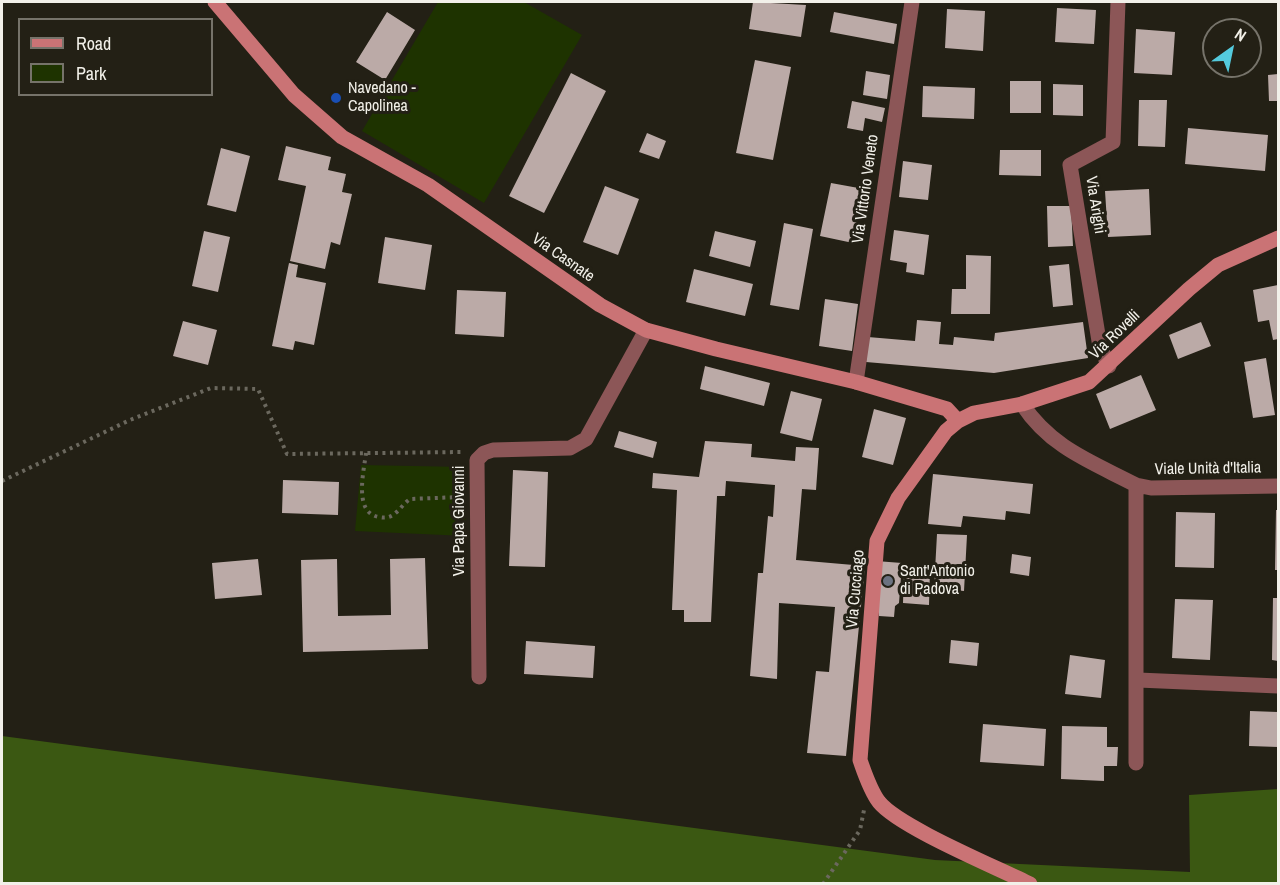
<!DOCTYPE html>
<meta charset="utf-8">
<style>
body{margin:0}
#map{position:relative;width:1280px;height:885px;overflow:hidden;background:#232015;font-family:"Archivo Narrow",sans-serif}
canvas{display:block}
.frame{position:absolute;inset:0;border:3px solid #f2f0e9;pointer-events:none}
.legend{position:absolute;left:18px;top:18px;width:195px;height:78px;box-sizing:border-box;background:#232015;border:2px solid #76736a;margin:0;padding:8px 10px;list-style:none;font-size:18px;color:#f2f0e9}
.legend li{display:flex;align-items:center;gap:12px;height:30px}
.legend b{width:30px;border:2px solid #76736a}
.north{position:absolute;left:1202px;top:18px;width:60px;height:60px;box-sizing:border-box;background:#232015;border:2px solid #76736a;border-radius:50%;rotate:33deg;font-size:16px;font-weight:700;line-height:24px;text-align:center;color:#f2f0e9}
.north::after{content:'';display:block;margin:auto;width:21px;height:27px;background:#54cadd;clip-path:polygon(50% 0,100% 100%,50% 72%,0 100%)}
</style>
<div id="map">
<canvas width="1280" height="885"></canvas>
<div class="frame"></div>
<ul class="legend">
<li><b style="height:8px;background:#ca7375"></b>Road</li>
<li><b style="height:16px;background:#1e3300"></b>Park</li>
</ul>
<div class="north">N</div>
</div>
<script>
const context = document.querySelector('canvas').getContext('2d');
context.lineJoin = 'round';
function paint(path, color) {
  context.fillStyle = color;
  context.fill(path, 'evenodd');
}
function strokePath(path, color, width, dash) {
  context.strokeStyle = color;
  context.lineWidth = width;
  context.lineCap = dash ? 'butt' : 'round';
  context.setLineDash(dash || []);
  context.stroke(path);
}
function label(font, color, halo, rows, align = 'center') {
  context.font = font + ' "Archivo Narrow",sans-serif';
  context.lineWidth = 6;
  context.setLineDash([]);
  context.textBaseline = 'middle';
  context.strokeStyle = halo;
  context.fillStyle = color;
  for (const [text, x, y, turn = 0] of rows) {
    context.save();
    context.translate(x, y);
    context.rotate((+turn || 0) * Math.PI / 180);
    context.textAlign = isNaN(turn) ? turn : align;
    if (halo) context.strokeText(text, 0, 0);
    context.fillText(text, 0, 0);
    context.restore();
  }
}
paint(new Path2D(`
 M438 2H524L582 35 484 203 362 131Z
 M361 465 464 467 466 536 355 531Z`), '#1e3300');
paint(new Path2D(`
 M2 736 935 860 1190 872 1189 795 1278 789V883L2 884Z`), '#3b5812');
paint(new Path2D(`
 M753 2 806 5 801 37 749 29Z
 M1057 8 1096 10 1094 44 1055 42Z
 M947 9 985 11 983 51 945 48Z
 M387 12 415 30 385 80 356 62Z
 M834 12 897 24 894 44 830 32Z
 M1136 29 1175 32 1172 75 1134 73Z
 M755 60 791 67 773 160 736 153Z
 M866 71 890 75 887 99 863 95Z
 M571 73 606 91 544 213 509 196Z
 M1278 74V101H1269L1268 75Z
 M1010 81H1041V113H1010Z
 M1053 84 1083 85V116L1053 115Z
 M923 86 975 88 974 119 922 117Z
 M1139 100H1167L1165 147 1138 146Z
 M852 101 885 108 882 122 865 118 863 131 847 128Z
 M1188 128 1268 135 1265 171 1185 164Z
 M647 133 666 141 659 159 639 152Z
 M286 146 331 157 328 170 346 174 342 192 352 194 340 245 331 242 325 269 290 261 306 186 278 180Z
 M221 148 250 156 236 212 207 205Z
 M1000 150H1041V176L999 175Z
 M903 161 932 165 928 200 899 197Z
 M831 183 864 189 853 243 820 236Z
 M605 186 639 199 618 255 583 242Z
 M1149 189 1151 235 1108 237 1105 191Z
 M1047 206H1071L1073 246 1048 247Z
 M784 223 813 229 799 310 770 305Z
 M894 230 929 235 924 275 906 272 907 263 890 260Z
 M204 231 230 237 218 292 192 286Z
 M715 231 756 241 750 267 709 256Z
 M385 237 432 245 425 290 378 283Z
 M966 255 991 256 990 314H951L952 289H966Z
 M289 263 298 265 296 277 326 283 314 345 295 341 293 350 272 346Z
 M1069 264 1073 305 1053 307 1049 266Z
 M694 269 753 284 745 316 686 302Z
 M1278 285V339L1273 340 1269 320 1258 322 1253 290Z
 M457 290 506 292 504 337 455 334Z
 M825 299 858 304 852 351 819 346Z
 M917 320 941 322 939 344 953 345 954 337 994 341 995 333 1083 322 1088 358 994 373 866 362 868 337 915 341Z
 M183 321 217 330 208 365 173 356Z
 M1201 322 1211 346 1178 359 1169 335Z
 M1266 358 1275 415 1253 418 1244 362Z
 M705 366 770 383 764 406 700 389Z
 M1141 375 1156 410 1110 429 1096 394Z
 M791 391 822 399 812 441 780 433Z
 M874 409 906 418 893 465 862 457Z
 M619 431 657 442 653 458 614 447Z
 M705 441 752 444 751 457 795 461 796 447 819 448 816 490 802 489 796 560 865 566 846 756 807 753 816 671 829 672 835 607 779 603 777 679 750 676 758 573H763L768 516 773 517 775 485 726 481 725 496H717L711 622H684V610H672L677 490 652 488 653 473 699 477Z
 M513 470 548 472 545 567 509 566Z
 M933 474 1033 484 1030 514 1006 511 1005 520 963 516 961 527 928 524Z
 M283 480 339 482 338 515 282 513Z
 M1276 510H1278V570H1275Z
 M1176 512 1215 513 1214 568 1175 567Z
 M937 534 967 535 964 591 934 589Z
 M1012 554 1031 557 1029 576 1010 573Z
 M425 558 428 649 303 652 301 560 337 559 338 616 391 615 390 559Z
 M258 559 262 595 215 599 212 563Z
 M876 561 902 563 899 603 895 606 894 617 879 616Z
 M904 566 930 568 929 605 903 603Z
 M1273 598H1278V661L1272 660Z
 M1175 599 1213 600 1210 660 1172 658Z
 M951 640 979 643 977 666 949 663Z
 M526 641 595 646 593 678 524 674Z
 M1070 655 1105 660 1101 698 1065 694Z
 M1250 711 1278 712V747L1249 746Z
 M983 724 1046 729 1044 766 980 762Z
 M1062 726 1107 727V747H1118L1117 766H1104V781L1061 779Z`), '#bbaaa7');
strokePath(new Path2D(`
 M366 453C364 471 353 513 379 517 384 518 388 518 393 515 399 511 404 503 410 499L460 497
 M2 481 130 420 211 388 258 389 287 454 463 452
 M823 884 860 830 864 810`), '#6b685e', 4, [3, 4.5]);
strokePath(new Path2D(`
 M1109 366 1100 347 1070 165 1113 142 1118 2
 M856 382 912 2
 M1022 404C1051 448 1092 462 1136 485L1151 488 1278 486
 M479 677 477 460 484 453 493 450 570 448 586 439 646 330
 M1138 680 1278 686
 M1136 763V485`), '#8c5657', 15);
strokePath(new Path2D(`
 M215 2 294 95 342 137 428 185 600 305 646 330 716 349 856 382 947 409 958 421
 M1030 884C996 867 899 827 879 802 870 790 865 774 860 760L877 541 898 498 946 431 958 421 974 413 1022 404 1089 382 1189 289 1218 265 1278 238`), '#ca7375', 15);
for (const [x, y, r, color] of [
 [336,98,6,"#1a4fb4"],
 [888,581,6,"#6b7280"]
]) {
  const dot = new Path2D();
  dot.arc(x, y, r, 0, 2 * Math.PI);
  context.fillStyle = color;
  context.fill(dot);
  strokePath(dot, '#232015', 2);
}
label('16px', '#f2f0e9', '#232015', [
 ["Navedano -",348,89],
 ["Capolinea",348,107],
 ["Sant'Antonio",900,572],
 ["di Padova",900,590]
], 'left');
label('16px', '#f2f0e9', '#232015', [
 ["Via Vittorio Veneto",866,189,-82],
 ["Via Arighi",1095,205,81],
 ["Via Casnate",563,258,35],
 ["Via Rovelli",1115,335,-44],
 ["Viale Unità d'Italia",1208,469,-1],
 ["Via Papa Giovanni",460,521,-90],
 ["Via Cucciago",856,589,-85]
]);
</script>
